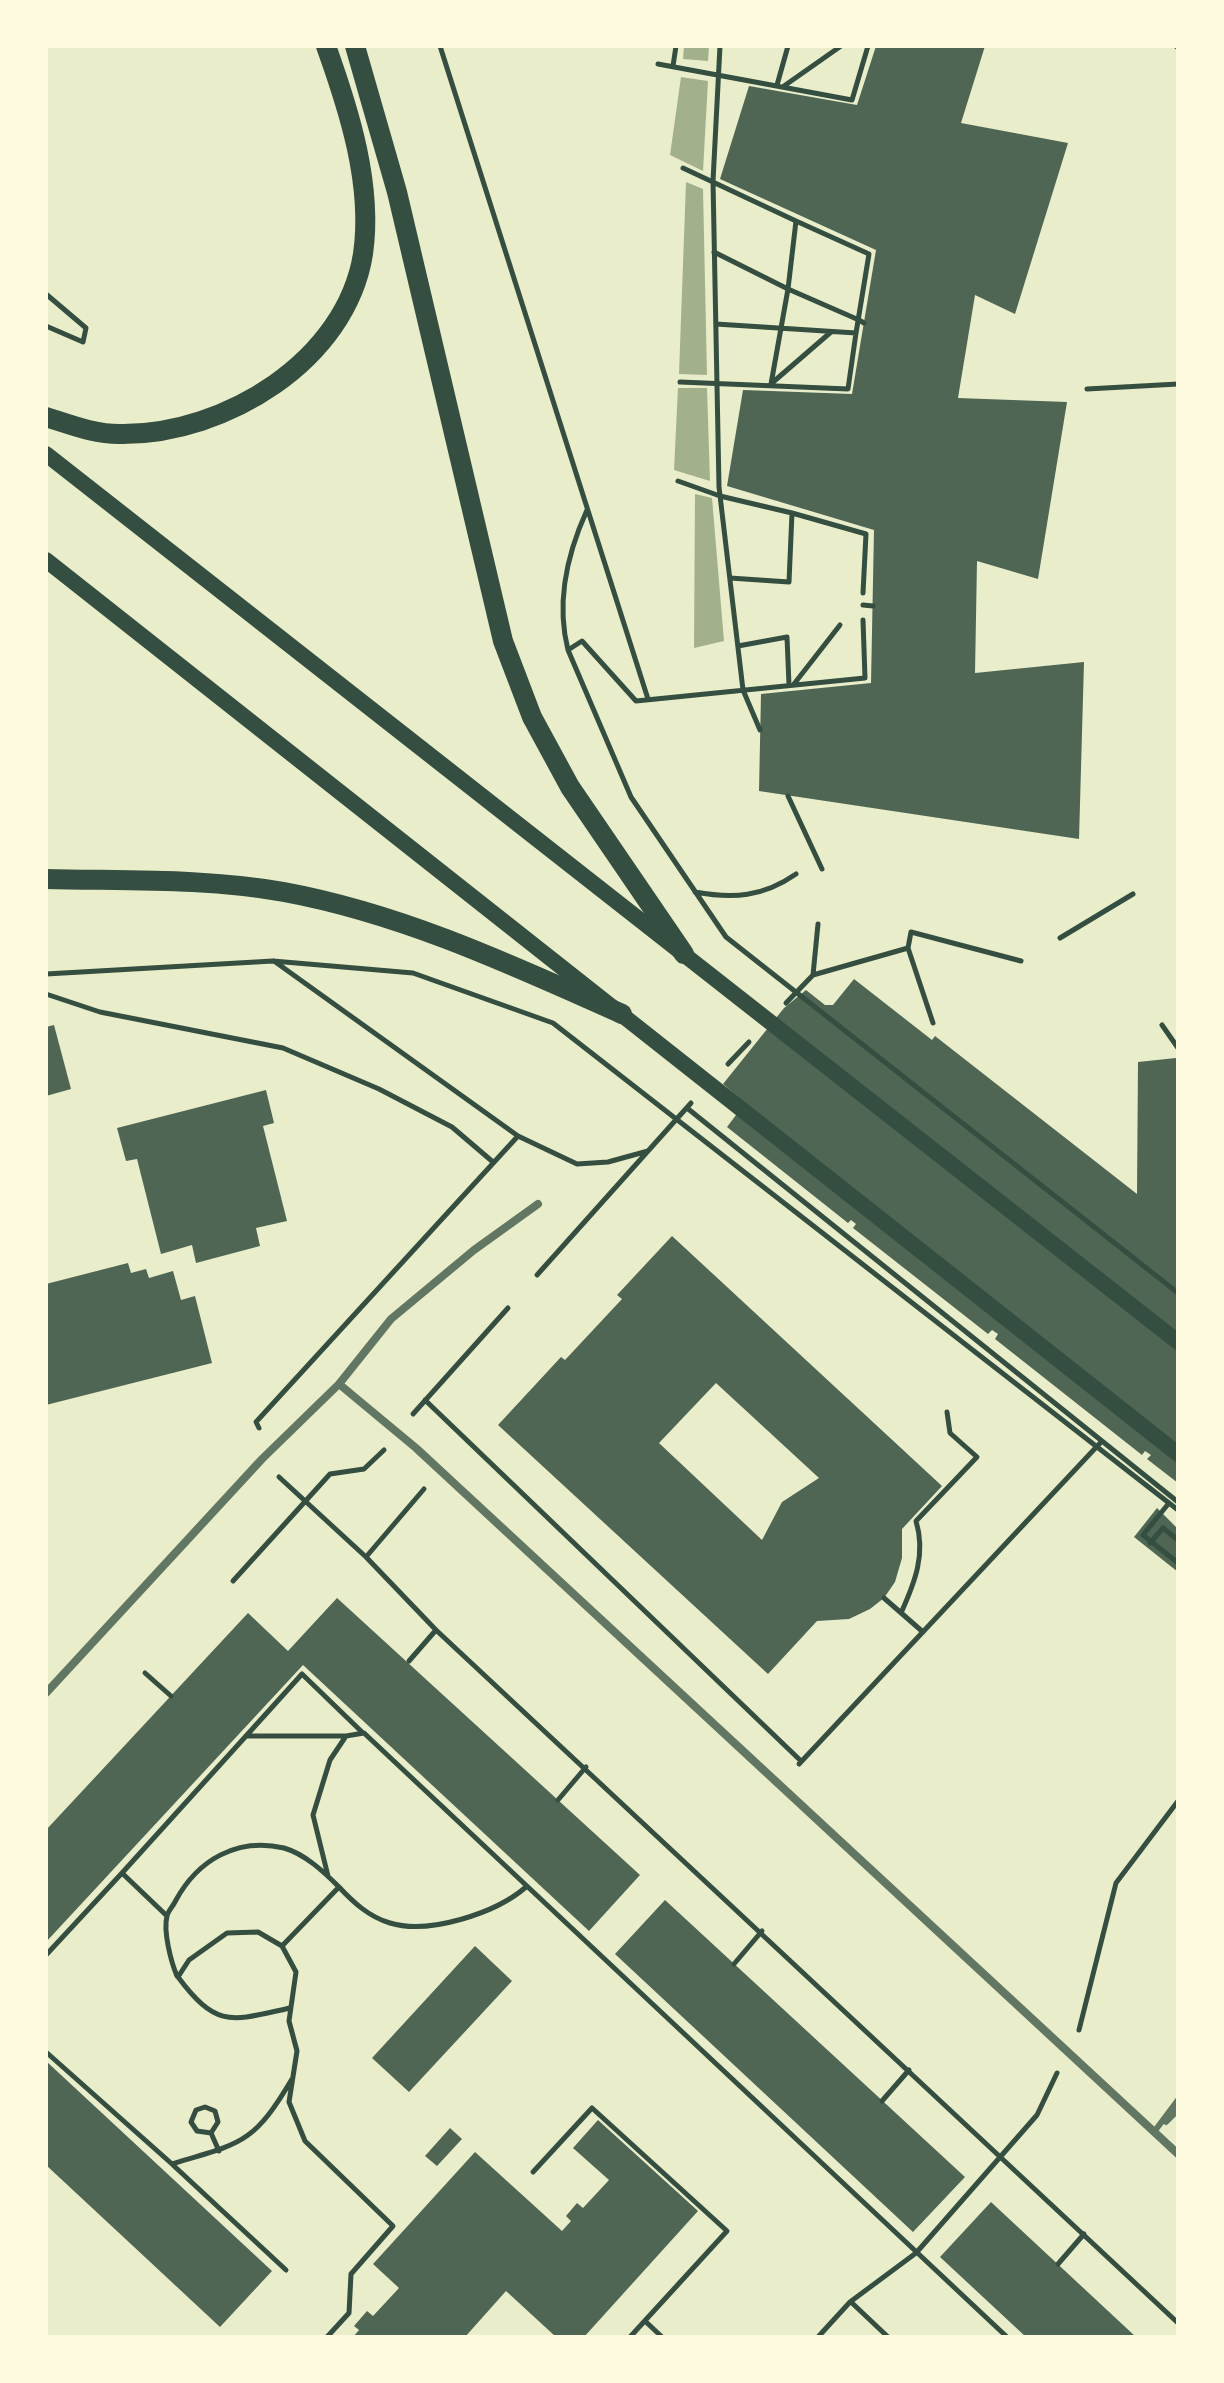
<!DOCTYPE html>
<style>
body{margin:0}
#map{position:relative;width:1224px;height:2383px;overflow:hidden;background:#e9edc9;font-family:"PT Serif",serif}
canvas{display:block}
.frame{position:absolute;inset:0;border:48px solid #fefae0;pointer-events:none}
</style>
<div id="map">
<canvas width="1224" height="2383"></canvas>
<div class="frame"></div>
</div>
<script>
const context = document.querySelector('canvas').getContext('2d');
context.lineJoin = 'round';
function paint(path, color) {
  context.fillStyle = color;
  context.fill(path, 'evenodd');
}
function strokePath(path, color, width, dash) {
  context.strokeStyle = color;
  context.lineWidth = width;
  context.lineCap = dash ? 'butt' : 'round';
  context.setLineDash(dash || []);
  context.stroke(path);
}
paint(new Path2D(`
 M684 46H709L708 61 683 59Z
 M681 77 708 81 703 171 670 155Z
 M686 182 703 189 707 375 679 374Z
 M678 388H707L710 481 674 470Z
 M695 494 712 498 724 641 694 648Z`), '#a3b18a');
paint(new Path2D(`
 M876 46H985L961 123 1068 143 1015 314 975 295 958 398 1067 402 1038 579 977 561 975 673 1084 662 1079 839 759 791 761 694 871 683 874 530 727 486 743 390 852 394 876 250 720 179 749 86 857 105Z
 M854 979 932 1040 935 1036 1137 1194 1138 1062 1176 1058 1178 1483 1147 1459 1151 1455 1145 1451 1142 1455 995 1339 998 1334 992 1330 988 1334 853 1228 856 1224 851 1220 848 1223 727 1127 745 1103 723 1084 784 1008 806 990 825 1005H833Z
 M54 1025 71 1089 46 1096V1027Z
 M266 1090 274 1123 263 1126 287 1221 256 1228 260 1246 196 1263 192 1245 161 1254 137 1159 126 1161 117 1128Z
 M672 1236 942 1486 902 1529V1558L895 1582 884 1598 870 1609 849 1619 817 1621 768 1674 498 1425 561 1357 565 1360 622 1299 617 1295ZM716 1383 819 1478 782 1502 762 1540 659 1443Z
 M128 1263 131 1273 146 1269 149 1278 173 1271 181 1300 195 1296 212 1363 46 1405V1284Z
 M1157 1508 1178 1529V1572L1134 1537Z
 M337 1598 640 1875 589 1931 303 1665 46 1942V1830L248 1613 288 1651Z
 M665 1900 965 2177 913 2232 615 1954Z
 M475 1946 512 1981 409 2092 372 2058Z
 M46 2061 272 2271 220 2327 46 2165Z
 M598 2120 698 2211 584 2337H556L506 2291 465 2337H353L359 2330 354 2326 367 2311 373 2316 399 2288 373 2264 475 2152 562 2231 571 2221 566 2216 577 2203 583 2208 609 2180 573 2148Z
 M450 2128 462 2139 437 2166 425 2156Z
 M991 2202 1136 2337H1026L940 2257Z`), '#4f6655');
strokePath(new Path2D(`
 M440 46 648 699
 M720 46 713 181 719 487 743 690 760 730
 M1176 46 1178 48
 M658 64 852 100 868 46
 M673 66 676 46
 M777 85 788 46
 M784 86 841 46
 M683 168 796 221
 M714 252 788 289 771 384
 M46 294 86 328 83 342 46 326
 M856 333 869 254 796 221 788 289 859 320 864 323
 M680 382 848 389 856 333 716 324
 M772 383 831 332
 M1087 389 1178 384
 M678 481 720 496 792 513
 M730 578 789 582 792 513 866 534 863 593
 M863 605 873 606
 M863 620 865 678 636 701 582 641 568 650 631 797 726 937 1178 1293
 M738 646 787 637 789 685
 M568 650C556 603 567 554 587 510
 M794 684 840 625
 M788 796 822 869
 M695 892C733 899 763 897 796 874
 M1060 938 1133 894
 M908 948 933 1023
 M274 961 518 1136 577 1164 608 1162 648 1151
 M46 974 273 961 413 973 553 1023 1178 1510
 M813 975 818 924
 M46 994 100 1012 283 1048 379 1089 452 1127 493 1162
 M786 1003 813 975 908 948 911 932 1021 961
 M1162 1025 1178 1048
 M728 1064 749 1042
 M687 1108 1178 1502
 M537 1275 691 1103
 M425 1400 801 1761
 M413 1414 508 1308
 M259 1428 256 1422 518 1136
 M279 1477 366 1557 436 1630 1178 2323
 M1169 1503 1143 1535 1178 1563
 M1150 1543 1163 1528 1178 1540
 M366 1557 424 1489
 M233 1581 330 1474 364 1469 384 1450
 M884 1598 923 1632
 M901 1613C915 1582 926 1554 916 1521L977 1457 950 1433 947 1412
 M409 1661 436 1630
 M145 1673 171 1696
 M246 1736 302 1674 363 1733
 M346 1736 364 1733 1007 2337
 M799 1764 1102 1441
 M558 1800 586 1767
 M339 1887C353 1902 369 1917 390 1923 429 1935 496 1913 526 1887
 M167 1916 122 1873 246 1736H346L330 1760 313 1815 328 1876
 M46 1955 122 1873
 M734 1964 762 1931
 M177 1976C171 1962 163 1931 167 1916 168 1911 174 1905 176 1900 198 1860 237 1837 284 1848 305 1854 324 1872 339 1887L282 1946
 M290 2008C231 2021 217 2029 178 1977L189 1960 227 1933 258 1932 282 1946 296 1972 289 2021 297 2051 289 2102 305 2141 393 2226 351 2274 349 2313 327 2337
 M1079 2030 1116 1883 1178 1801
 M46 2052 172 2164C241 2143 253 2145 292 2079
 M882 2101 909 2070
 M211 2133 197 2131 191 2122 196 2110 205 2107 215 2111 218 2122 211 2133 219 2151
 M173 2165 286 2270
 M533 2172 592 2108 727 2231 630 2337
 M1058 2264 1084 2234
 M851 2302 888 2337
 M645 2321 662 2337
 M818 2337 850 2302 916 2253 1037 2115 1057 2073`), '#344e41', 5);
strokePath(new Path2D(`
 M1166 2122 1178 2110
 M1154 2132 1178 2100`), '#617663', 6);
strokePath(new Path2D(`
 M339 1384 416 1448 1178 2154
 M46 1693 262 1459 339 1384 391 1319 474 1250 538 1204`), '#617663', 8);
strokePath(new Path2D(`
 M46 454 1178 1342
 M46 560 1178 1454`), '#344e41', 16);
strokePath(new Path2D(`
 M355 46 397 192 503 641 532 717 570 787 684 954
 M46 417C71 425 96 435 123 434 225 434 346 361 363 254 373 185 349 110 326 46
 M46 879C125 881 206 878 284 892 403 914 512 965 622 1014`), '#344e41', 20);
</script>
